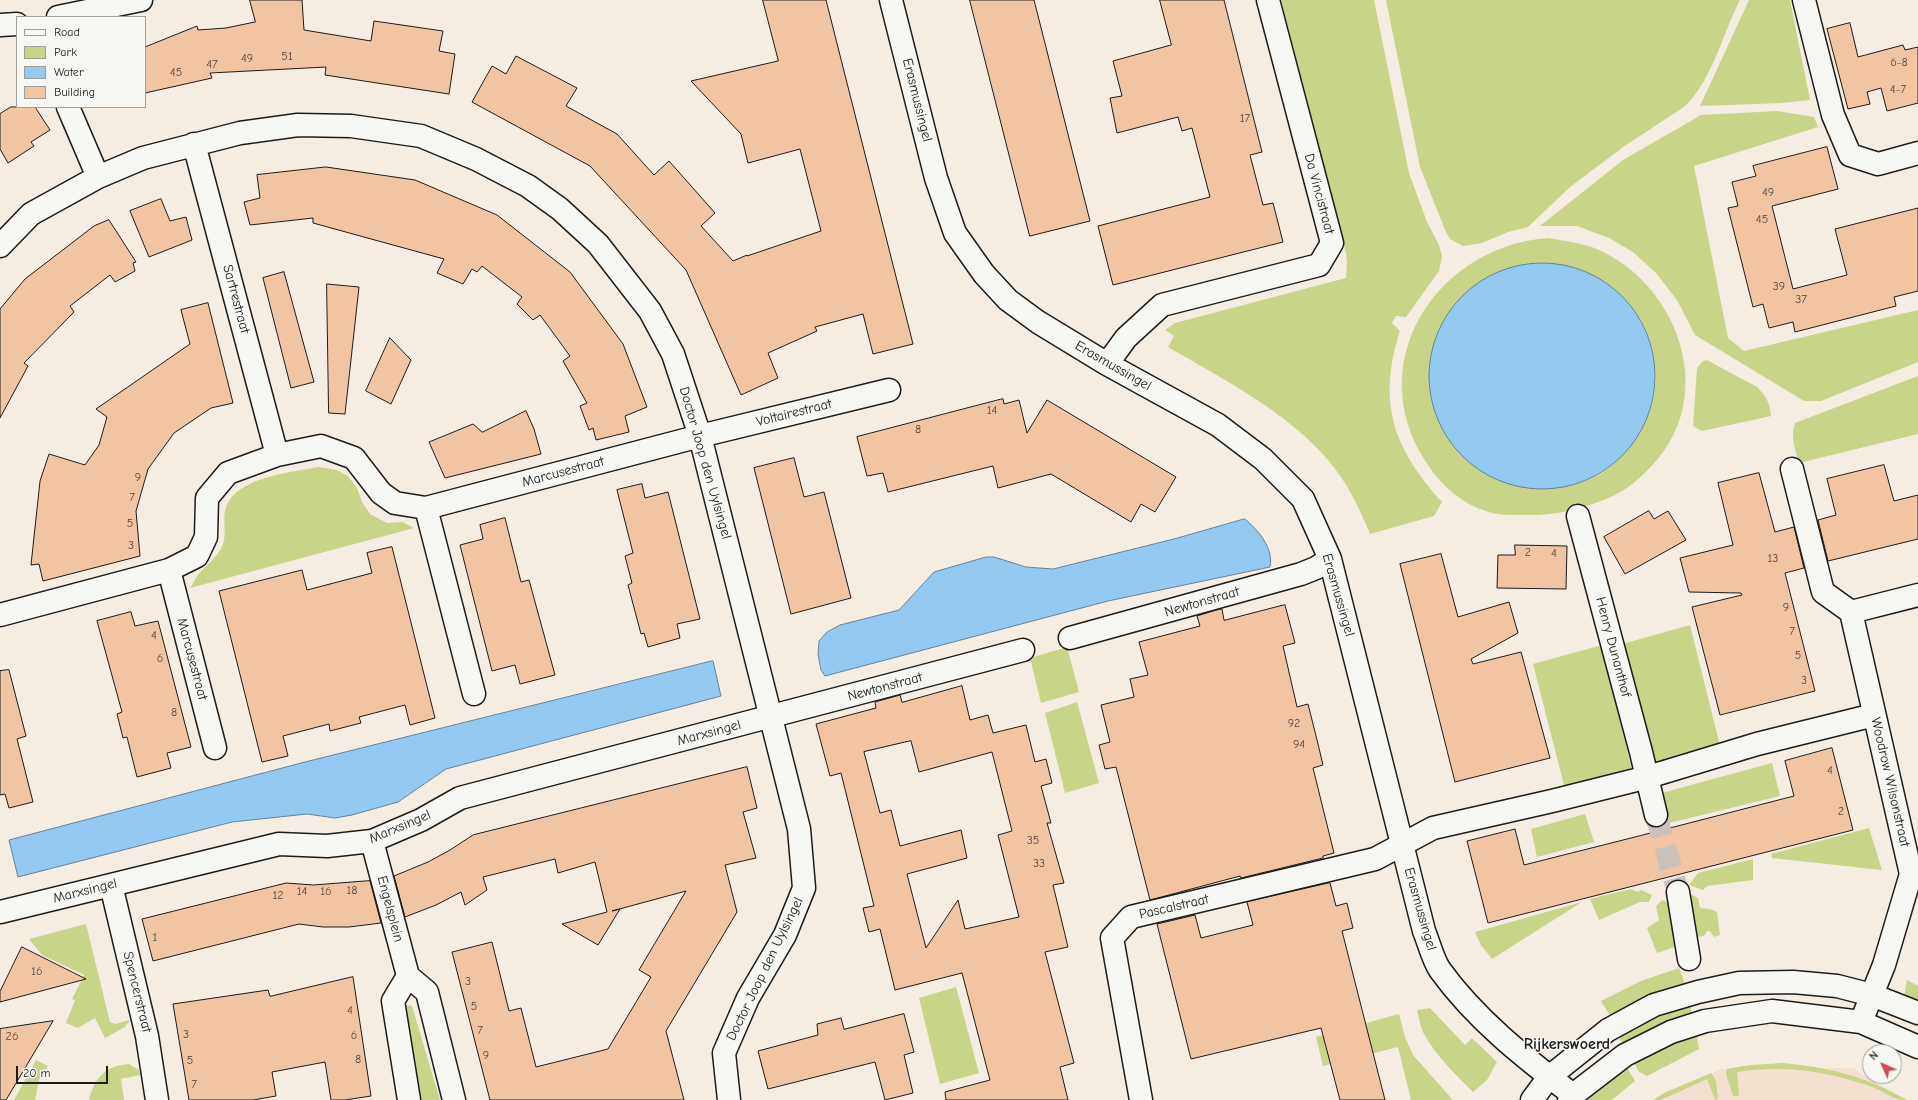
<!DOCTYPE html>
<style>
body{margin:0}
#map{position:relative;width:1918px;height:1100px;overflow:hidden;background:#f5ece2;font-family:"Comic Neue",sans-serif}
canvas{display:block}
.legend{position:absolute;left:16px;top:16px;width:130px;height:92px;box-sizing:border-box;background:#f6f6f2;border:1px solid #9f9f9c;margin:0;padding:5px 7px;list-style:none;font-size:12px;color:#1c1c1c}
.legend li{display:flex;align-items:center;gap:8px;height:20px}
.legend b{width:20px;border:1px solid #9f9f9c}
.north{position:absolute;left:1862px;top:1044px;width:40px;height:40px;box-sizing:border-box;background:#f6f6f2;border:1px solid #9f9f9c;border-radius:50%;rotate:315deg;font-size:11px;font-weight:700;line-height:16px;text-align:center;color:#1c1c1c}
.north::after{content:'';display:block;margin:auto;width:14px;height:18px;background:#d1495b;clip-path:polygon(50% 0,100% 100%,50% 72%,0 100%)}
.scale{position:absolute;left:16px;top:1066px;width:92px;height:18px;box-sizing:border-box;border:2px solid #1c1c1c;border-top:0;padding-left:5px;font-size:12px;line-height:14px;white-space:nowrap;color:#1c1c1c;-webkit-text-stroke:3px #f6f6f2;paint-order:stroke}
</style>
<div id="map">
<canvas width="1918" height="1100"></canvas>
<ul class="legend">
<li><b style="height:5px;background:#f6f6f2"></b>Road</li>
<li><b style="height:11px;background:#c8d589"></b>Park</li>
<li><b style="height:11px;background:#94c9f2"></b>Water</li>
<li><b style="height:11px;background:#f2c5a2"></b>Building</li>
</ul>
<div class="north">N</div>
<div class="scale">20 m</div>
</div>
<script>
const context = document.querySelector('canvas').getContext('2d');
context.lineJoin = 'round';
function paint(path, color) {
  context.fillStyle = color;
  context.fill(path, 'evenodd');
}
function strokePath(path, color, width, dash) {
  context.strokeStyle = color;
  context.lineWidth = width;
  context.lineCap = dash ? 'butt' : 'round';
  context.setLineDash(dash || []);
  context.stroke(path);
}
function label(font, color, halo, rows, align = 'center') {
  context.font = font + ' "Comic Neue",sans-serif';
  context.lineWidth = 3;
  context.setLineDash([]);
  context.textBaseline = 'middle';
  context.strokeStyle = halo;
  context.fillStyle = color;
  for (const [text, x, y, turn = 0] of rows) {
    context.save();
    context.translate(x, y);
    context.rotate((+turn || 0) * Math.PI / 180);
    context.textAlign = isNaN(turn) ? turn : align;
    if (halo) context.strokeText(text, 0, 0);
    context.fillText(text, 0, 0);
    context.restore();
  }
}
paint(new Path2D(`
 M1853 1068 1903 1100H1663L1721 1069Z`), '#f4e0cf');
paint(new Path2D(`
 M1281 0H1374L1409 173 1427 222 1439 245 1442 256 1439 271 1406 317 1396 316 1392 323 1400 331C1377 402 1393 448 1442 502L1434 516 1370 534C1359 507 1347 482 1328 460 1285 410 1224 380 1168 347L1174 336 1165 330 1175 323 1346 278 1347 262 1346 253 1319 150 1310 137 1304 123 1312 120Z
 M1386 0H1740C1723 33 1711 83 1684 107L1626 145 1570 187 1528 227 1508 232 1482 243 1463 246 1450 239 1445 230 1420 167Z
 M1749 0H1790L1810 100 1781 103 1700 106Z
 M1777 111 1814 117 1818 127 1694 166 1728 338 1744 351 1918 310V362L1821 401H1804L1695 335 1677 300 1656 273 1633 252 1609 238 1577 226H1540L1623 160 1701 115Z
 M1548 238C1565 241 1583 243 1599 250 1646 271 1681 320 1685 371 1689 421 1666 459 1627 488 1603 504 1558 516 1530 515 1516 515 1499 516 1486 511 1457 502 1436 480 1421 454 1365 356 1440 246 1548 238ZM1538 263C1594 264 1638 295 1652 350 1656 366 1657 384 1653 399 1650 411 1639 423 1633 433 1627 442 1622 455 1614 463 1598 480 1569 487 1546 488 1479 492 1422 427 1431 361 1433 349 1435 335 1442 324 1448 315 1468 302 1477 295 1486 287 1500 272 1510 268 1519 264 1529 264 1538 263Z
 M1707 360 1757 387C1766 396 1770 403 1771 416L1702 431 1693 426 1697 368 1703 361Z
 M1918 376V434L1799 463C1795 449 1790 436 1795 423Z
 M319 467 337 470 348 476 357 488 362 502 370 514 387 523 402 522 414 528 190 588C193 584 195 579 198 575 206 564 218 558 223 544 227 532 222 519 226 507 237 477 291 472 319 467Z
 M1690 625 1725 766 1654 782 1619 645Z
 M1602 645 1634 778 1566 793 1533 664Z
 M1067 647 1079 692 1041 703 1030 658Z
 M1077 702 1099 783 1065 793 1045 713Z
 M1772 763 1780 796 1665 824 1658 794Z
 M1585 814 1594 842 1537 857 1531 829Z
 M1869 828 1882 870 1772 858 1771 854Z
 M1753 859V880L1707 886 1703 890 1689 885 1698 873Z
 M1631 889 1638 892 1641 890 1652 895 1649 902H1640L1599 920 1590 899Z
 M1686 894 1692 895 1698 898 1700 908 1710 909 1717 912 1720 935 1714 937 1710 931H1707L1704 936 1696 937Z
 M1662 900 1670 903 1677 946 1657 953 1647 928 1659 920 1656 906Z
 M1582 902 1492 959 1481 945 1475 932Z
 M86 924 110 1022 115 1024 130 1020 125 1027 105 1038 95 1018 78 1028 66 1023 75 1000 72 999 84 975 42 955 29 939Z
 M1679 968 1686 986 1612 1019 1601 1001 1641 981Z
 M1907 980 1918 986V1006L1904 998Z
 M956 987 979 1073 940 1084 919 998Z
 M1690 1001 1692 1015 1624 1045 1617 1034 1654 1014Z
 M403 1005 412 1006 440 1100H414Z
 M1430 1008 1465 1045 1472 1038 1497 1062 1487 1080 1473 1092C1455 1074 1436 1056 1424 1034 1420 1027 1419 1017 1417 1010Z
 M1399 1014 1405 1037 1413 1055 1453 1100H1411L1398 1047 1323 1066 1316 1037Z
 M1696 1030 1699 1049 1647 1076 1639 1072 1632 1059Z
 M36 1060 48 1066 39 1080 35 1100H14Z
 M1783 1063C1831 1068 1865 1076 1907 1100 1895 1100 1889 1095 1879 1090 1871 1086 1861 1083 1853 1081 1815 1069 1776 1066 1737 1072L1739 1096H1733L1726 1074 1727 1069 1750 1065Z
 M129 1064 139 1070 140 1075 121 1079 124 1100H89C95 1077 105 1066 129 1064Z
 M1625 1064 1635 1081 1612 1100H1587L1597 1086Z
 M1711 1073 1716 1081 1718 1099 1715 1100 1707 1079 1661 1100H1653L1664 1093Z`), '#c8d589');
const water = new Path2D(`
 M1429 376a113 113 0 1 1 226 0a113 113 0 1 1-226 0Z
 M1245 519C1258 530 1274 548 1270 567L1108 601 825 676 821 670 818 654 819 641 827 632 840 625 899 610 934 572 986 557H994L1026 567 1053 569 1174 539Z
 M713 661 721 696 446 769 398 802 352 815 335 818 307 814 232 822 18 877 9 840 305 762Z`);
paint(water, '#94c9f2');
strokePath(water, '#64849c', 1);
const building = new Path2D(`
 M250 0H302L304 30 371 41 374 21 443 31 439 51 455 54 449 94 325 75 326 67 210 73 212 78 145 93V47L197 26 198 30 226 28 255 22Z
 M763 0H826L913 344 873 354 863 314 815 327 817 331 768 353 778 378 741 395 686 270 590 166 472 102 492 66 506 74 516 56 577 88 566 106 617 134 654 175 669 161 715 213 701 226 733 261 747 255V256L821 231 800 149 748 163 741 134 691 81 778 61Z
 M970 0H1034L1090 221 1030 236Z
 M1160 0H1224L1262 152 1250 155 1263 205 1273 203 1283 242 1113 285 1098 226 1210 197 1192 128 1182 131 1178 117 1117 133 1110 98 1122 96 1113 61 1171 45Z
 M1850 23 1858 57 1903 45 1905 50 1918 47V103L1887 111 1881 88 1867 92 1870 104 1848 109 1827 29Z
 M11 107H35L50 130 31 142 34 146 8 163 0 149V114Z
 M1827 147 1838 189 1772 206 1793 289 1847 275 1835 229 1918 208V291L1894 297 1896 306 1795 332 1793 322 1769 328 1763 304 1753 307 1728 208 1738 206 1732 182 1756 176 1753 166Z
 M326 167 415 180 497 215 570 272 623 344 647 407 625 416 629 432 596 440 593 428 589 430 580 406 587 403 563 361 570 356 540 315 533 320 517 304 522 297 482 266 477 272 472 269 463 284 437 273 444 259 313 223V218L250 225 244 202 260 198 257 175Z
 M161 199 170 221 186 217 192 240 149 257 130 211Z
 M109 220 136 262 133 263 135 271 115 282 110 275 70 306 74 312 24 363 28 366 0 418V309L25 279 94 226Z
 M284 272 314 382 291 388 263 278Z
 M327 284 359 287 345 414 329 413Z
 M208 303 233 403 211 408 174 433 148 469 136 511 140 556 43 581 39 564 31 565 40 481 49 454 85 465 99 445 107 417 96 409 190 344 181 310Z
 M390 338 411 360 391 404 366 391Z
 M1003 399 1004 404 1019 400 1027 433 1047 400 1176 477 1155 512 1141 504 1131 522 1051 474 998 488 993 466 888 492 883 473 867 476 857 437Z
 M526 411 534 429 541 454 445 478 429 442 473 424 482 432Z
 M794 458 804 497 824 492 851 598 791 614 754 468Z
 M1884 465 1894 501 1918 495V539L1828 561 1818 520 1836 515 1827 479Z
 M1759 473 1775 532 1794 527 1804 568 1785 573 1815 691 1720 715 1692 607 1742 595 1741 593 1689 592 1680 558 1733 545 1718 483Z
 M642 484 645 498 668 492 700 619 677 624 680 638 648 647 644 633 641 634 628 585 632 583 625 556 633 553 617 490Z
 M1649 511 1654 519 1668 511 1686 540 1625 574 1604 537Z
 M505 518 521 582 529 580 555 675 520 684 515 665 492 671 460 545 483 539 480 525Z
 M1515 545 1567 546 1566 589 1497 588 1498 555H1515Z
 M392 547 435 718 410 725 405 705 359 717 361 723 330 731 329 724 283 736 288 756 262 762 219 591 302 570 307 590 372 573 367 553Z
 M1441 554 1458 617 1509 602 1518 633 1471 659 1473 664 1521 652 1550 758 1455 782 1400 564Z
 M1285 605 1295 643 1283 646 1297 707 1308 704 1318 744 1323 765 1313 768 1334 853 1323 856V858L1241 878 1240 876 1150 900 1116 767 1105 769 1099 745 1110 742 1101 705 1134 697 1130 679 1148 675 1139 642 1200 626 1197 616 1216 610 1222 609 1224 620Z
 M131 612 135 626 158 621 191 747 167 753 171 768 137 777 127 737 123 738 117 714 122 712 97 621Z
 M9 670 26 736 17 739 33 802 9 808 5 794 0 795V671Z
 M962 686 970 720 988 715 993 733 1026 725 1035 762 1046 759 1052 783 1041 786 1051 823H1047L1064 883 1053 885 1068 947 1045 952 1074 1063 1060 1067 1068 1100H946L945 1092 990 1080 962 973 895 990 880 929 869 932 863 908 874 906 841 773 830 776 816 724 876 708 875 702 900 695 902 702ZM911 741 919 772 992 752 1012 831 998 835 1019 917 965 929 958 900 926 948 907 874 967 858 961 830 900 846 891 810 880 813 864 752Z
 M1832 748 1853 830 1488 923 1467 841 1515 829 1524 865 1635 837 1794 796 1785 761Z
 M747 767 757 808 743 812 756 858 725 865 737 912 666 1031 684 1100H490L452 952 492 942 509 1011 521 1008 536 1067 608 1049 651 977 639 970 686 891 612 911 620 909 598 945 562 924 607 912 595 862 558 873 555 859 483 877 487 890 465 905 461 892 436 905 405 917 394 876 428 862 450 850 473 835Z
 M370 881 381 923 349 927H323L299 924 153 961 142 919 286 883 313 885Z
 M1330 883 1336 906 1347 903 1350 916 1353 928 1342 931 1385 1100H1340L1321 1028 1191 1059 1157 924 1195 915 1201 938 1253 925 1247 902Z
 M22 947 86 979 0 1002V992Z
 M353 977 371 1096 345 1100H331L325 1062 272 1072 276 1096 253 1100H189L173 1004 268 990 270 996Z
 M904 1014 914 1052 904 1055 913 1093 885 1100 875 1062 768 1089 758 1051 818 1035 817 1024 841 1018 844 1029Z
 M53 1021 6 1100H0V1029Z`);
paint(building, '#f2c5a2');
strokePath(building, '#1c1c1c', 1);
strokePath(new Path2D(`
 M1656 815 1678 892`), '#cac2ba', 22, [22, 11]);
const minor = new Path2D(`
 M891 0 936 178 955 233 984 274 1008 300 1038 322 1107 364 1218 425 1263 459 1303 499 1330 559 1424 931C1429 943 1433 960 1440 970 1476 1020 1525 1058 1573 1095
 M1804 0 1833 115 1850 155 1878 164 1918 153
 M58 17 141 0
 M0 25 17 24
 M68 107 98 177
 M194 144 277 455
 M0 246 31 214 98 177 143 158 240 133 298 125 351 126 421 136 476 159 528 186 560 209 598 244 650 311 673 354 700 436 799 829 804 888 785 935 748 998 724 1053 729 1100
 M1107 364 1126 338 1162 305 1319 265 1332 243 1268 0
 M1792 469 1823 592 1851 612
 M426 508 474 694
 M1578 516 1641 752 1656 815
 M169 570 215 748
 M0 615 169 570 197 556 206 537 207 498 228 473 277 455 321 446 354 458 381 493 395 503 426 508 700 436 889 390
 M1070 638 1301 574 1316 568 1330 559
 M372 841 408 976 427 992 454 1100
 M111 885 147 1036 157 1100
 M1678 892 1689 959
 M0 912 279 844 327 846 372 841 421 820 460 798 1023 650
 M408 976 393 1001 409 1100
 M1861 1022 1884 965 1911 874 1851 612 1918 595
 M1141 1100 1112 938 1131 917 1375 859 1433 828 1552 801 1648 777 1757 744 1874 715
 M1532 1100 1549 1077 1608 1030 1654 1005 1698 992 1739 983 1793 982 1837 986 1872 995 1918 1013
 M1569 1100 1573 1095 1625 1055 1671 1032 1705 1021 1772 1011 1861 1022 1918 1047`);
strokePath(minor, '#1c1c1c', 25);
strokePath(minor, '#f6f6f2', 22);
label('12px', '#52463e', null, [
 ["51",287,57],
 ["49",247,59],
 ["6-8",1899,63],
 ["47",212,65],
 ["45",176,73],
 ["4-7",1898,90],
 ["17",1245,119],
 ["49",1768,193],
 ["45",1762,220],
 ["39",1779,287],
 ["37",1801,300],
 ["14",992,411],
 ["8",918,430],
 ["9",138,478],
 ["7",132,498],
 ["5",130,524],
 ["3",131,546],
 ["2",1528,553],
 ["4",1554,554],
 ["13",1773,559],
 ["9",1786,608],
 ["7",1792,632],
 ["4",154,636],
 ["5",1798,656],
 ["6",160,659],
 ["3",1804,681],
 ["8",174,713],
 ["92",1294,724],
 ["94",1299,745],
 ["4",1830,771],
 ["2",1841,812],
 ["35",1033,841],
 ["33",1039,864],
 ["18",352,891],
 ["14",302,892],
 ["16",326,892],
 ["12",278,896],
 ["1",155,938],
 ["16",37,972],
 ["3",468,982],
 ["5",474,1007],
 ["4",350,1011],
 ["7",480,1031],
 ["3",186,1035],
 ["6",354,1036],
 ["26",12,1037],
 ["9",486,1056],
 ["8",358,1060],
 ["5",190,1061],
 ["7",194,1085]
]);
label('14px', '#1c1c1c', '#f6f6f2', [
 ["Erasmussingel",917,100,76],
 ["Da Vincistraat",1319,194,75],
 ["Sartrestraat",236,299,75],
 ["Erasmussingel",1113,366,30],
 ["Voltairestraat",794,413,-14],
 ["Doctor Joop den Uylsingel",705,463,74],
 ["Marcusestraat",563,472,-15],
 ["Erasmussingel",1338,595,74],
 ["Newtonstraat",1202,602,-16],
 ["Henry Dunanthof",1613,647,75],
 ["Marcusestraat",192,659,75],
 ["Newtonstraat",885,687,-15],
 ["Marxsingel",709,733,-15],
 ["Woodrow Wilsonstraat",1890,782,77],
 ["Marxsingel",400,827,-23],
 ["Marxsingel",85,891,-14],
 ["Pascalstraat",1174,907,-13],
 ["Engelsplein",390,909,75],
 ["Erasmussingel",1420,909,74],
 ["Doctor Joop den Uylsingel",765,969,-64],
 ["Spencerstraat",137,992,76]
]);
label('bold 16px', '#1c1c1c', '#f6f6f2', [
 ["Rijkerswoerd",1567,1044]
]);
</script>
